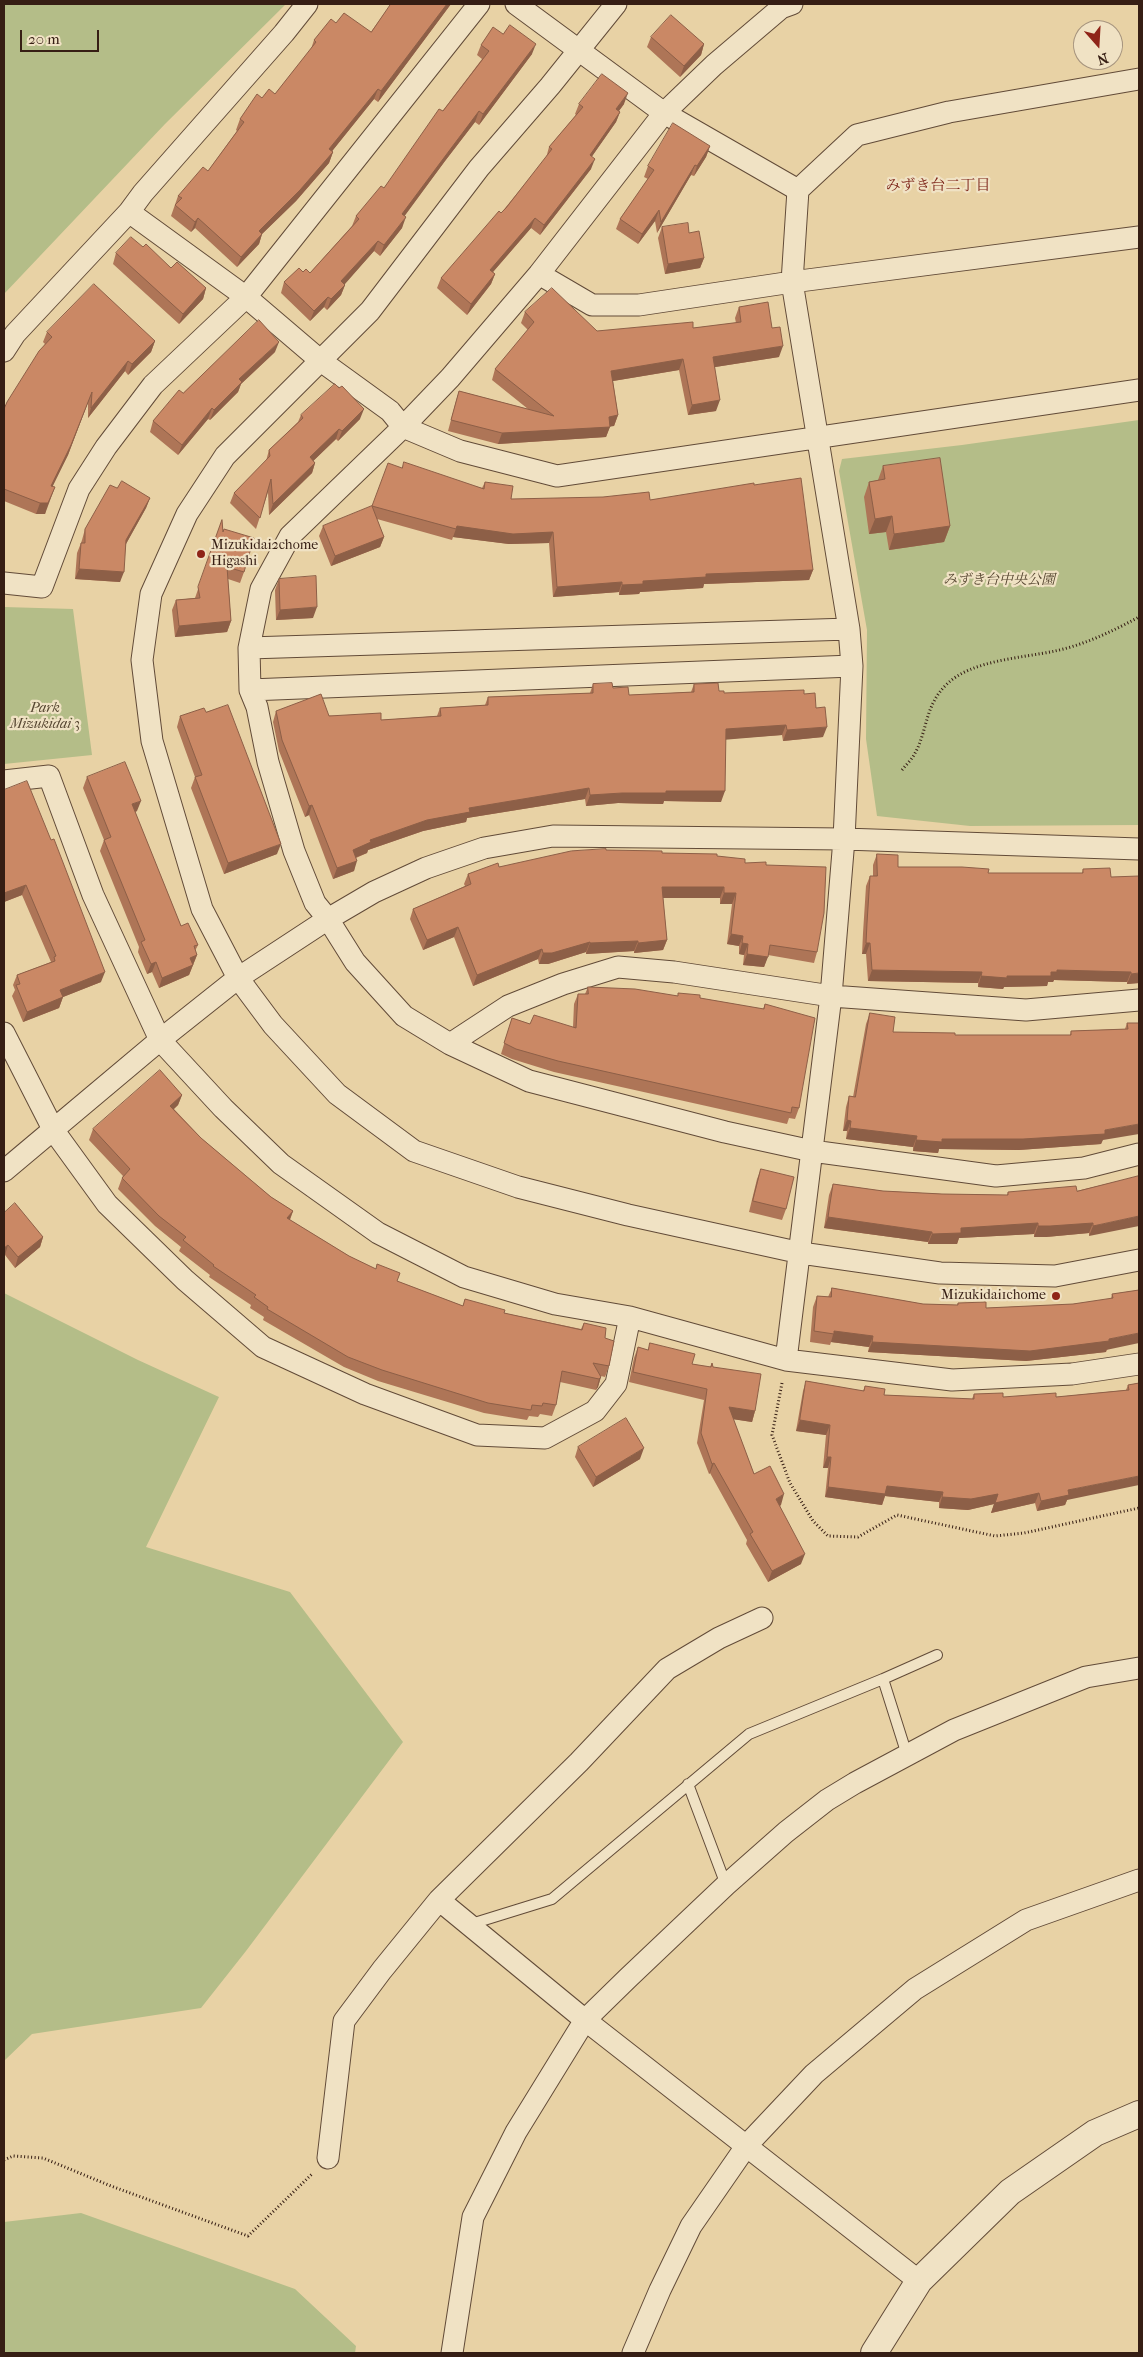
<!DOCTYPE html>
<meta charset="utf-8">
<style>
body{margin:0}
#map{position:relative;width:1143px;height:2357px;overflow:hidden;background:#e8d2a5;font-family:"IM FELL French Canon",serif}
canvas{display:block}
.frame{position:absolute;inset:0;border:5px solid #361e14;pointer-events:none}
.north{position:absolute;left:1073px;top:20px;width:50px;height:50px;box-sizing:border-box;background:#f0e2c4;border:1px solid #a6947e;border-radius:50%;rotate:161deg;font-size:14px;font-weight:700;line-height:20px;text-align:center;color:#361e14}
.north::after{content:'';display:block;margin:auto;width:18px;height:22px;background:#8f2418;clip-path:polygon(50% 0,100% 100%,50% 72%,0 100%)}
.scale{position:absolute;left:20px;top:30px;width:79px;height:22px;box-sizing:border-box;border:2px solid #361e14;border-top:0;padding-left:6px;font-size:15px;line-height:18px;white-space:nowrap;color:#361e14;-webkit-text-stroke:4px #f0e2c4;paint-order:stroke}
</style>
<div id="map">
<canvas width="1143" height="2357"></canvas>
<div class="frame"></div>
<div class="north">N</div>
<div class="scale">20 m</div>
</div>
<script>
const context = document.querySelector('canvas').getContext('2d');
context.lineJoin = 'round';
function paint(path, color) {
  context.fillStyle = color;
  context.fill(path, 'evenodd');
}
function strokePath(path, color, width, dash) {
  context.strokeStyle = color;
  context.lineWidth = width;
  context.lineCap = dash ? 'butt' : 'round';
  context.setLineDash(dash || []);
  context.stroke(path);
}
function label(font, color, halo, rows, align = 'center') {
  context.font = font + ' "IM FELL French Canon","Noto Serif JP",serif';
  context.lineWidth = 4.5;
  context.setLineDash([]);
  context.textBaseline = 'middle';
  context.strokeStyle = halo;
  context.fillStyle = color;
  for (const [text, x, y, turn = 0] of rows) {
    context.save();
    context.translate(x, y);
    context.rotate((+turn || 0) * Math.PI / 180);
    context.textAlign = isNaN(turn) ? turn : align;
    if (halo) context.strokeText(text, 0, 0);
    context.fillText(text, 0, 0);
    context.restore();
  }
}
paint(new Path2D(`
 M4 4H286L165 124 4 294Z
 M1139 420V825L970 826 877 816 866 739 867 630 839 471 842 459 962 445Z
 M4 607 73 609 92 755 4 764Z
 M4 1293 138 1360 219 1397 146 1547 290 1592 403 1742 246 1951 201 2008 32 2034 4 2061Z
 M81 2213 295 2289 356 2346 355 2353H4V2222Z`), '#b4bd88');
const service = new Path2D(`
 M883 1679 937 1655
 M688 1784 726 1885
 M468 1925 552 1899 749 1734 883 1679 907 1755`);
const minor = new Path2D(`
 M516 4 664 113 798 190 857 135 949 112 1139 79
 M616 4 550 86 479 168 370 311 225 456 187 514 151 594 142 660 152 741 202 909 238 978 273 1025 337 1094 414 1151 518 1187 628 1215 801 1253 940 1273 1055 1276 1139 1260
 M792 4 781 8 714 65 664 113 539 274 450 378 403 427 290 536 261 589 249 648 250 690 257 707 268 762 294 851 315 903 328 919 355 962 404 1016 450 1044 529 1081 725 1132 812 1151 996 1176 1084 1168 1139 1154
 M129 212 143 193 284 33 307 4
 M539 274 592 305H639L792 282 1139 237
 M4 351 15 334 129 212 246 297 321 361 390 411 403 427 460 451 557 476 1139 390
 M4 583 42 587 79 489 106 447 153 385 246 297 479 4
 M249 648 849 629
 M250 690 852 666
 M4 781 49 776 93 895 160 1040 223 1108 281 1164 378 1233 464 1277 555 1304 630 1317 786 1360 952 1380 1072 1374 1139 1364
 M4 1033 54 1131 107 1204 185 1280 263 1347 365 1394 477 1435 545 1438 595 1411 616 1384 630 1317
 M450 1044 508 1006 563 984 618 967 674 972 831 996 1026 1010 1139 1000
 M4 1171 160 1040 238 978 328 919 374 892 426 868 484 848 553 836 844 839 1139 849
 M786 1360 831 996 844 839 852 666 849 629 792 282 798 190
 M439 1900 585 2020 919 2281
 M328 2158 344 2021 382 1970 439 1900 579 1762 667 1669 719 1638 762 1618
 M452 2353 473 2217 516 2132 585 2020 628 1978 726 1885 786 1832 827 1800 855 1783 954 1730 1086 1677 1139 1668
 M633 2353 660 2290 691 2226 747 2145 814 2074 915 1989 1026 1920 1139 1880`);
const tertiary = new Path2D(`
 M874 2353 919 2281 1010 2192 1095 2133 1139 2114`);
strokePath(service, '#624b38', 12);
strokePath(minor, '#624b38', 23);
strokePath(tertiary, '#624b38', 28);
strokePath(new Path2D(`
 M902 770C906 765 911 760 914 755 928 731 924 706 947 684 972 660 1022 658 1055 651 1084 645 1113 631 1139 617
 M782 1383 772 1435 790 1483 813 1521 828 1536 858 1537 897 1515 995 1536 1024 1533 1139 1508
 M4 2160 13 2156 43 2158 111 2186 248 2236 312 2174`), '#361e14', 3, [1, 2.5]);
strokePath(service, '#f0e2c4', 10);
strokePath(minor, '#f0e2c4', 21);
strokePath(tertiary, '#f0e2c4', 26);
paint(new Path2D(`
 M391 4H451L378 102 374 99 332 151 333 152 329 163 296 201 262 234 259 244 237 267 195 228 191 232 171 216 178 196 208 171 237 131 236 130 240 119 262 98 275 94 311 49 314 40 336 23 371 32Z
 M651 37 704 44 701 55 680 77 647 47Z
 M481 45 532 54 479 125 475 122 445 161 404 216 402 228 380 256 374 251 344 284 345 285 341 295 327 310 324 307 310 321 281 293 284 282 303 272 310 273 352 226 356 216 384 188 482 59 477 55Z
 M579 104H624L619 111 620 112 616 122 592 156 591 169 540 235 531 228 493 272 495 274 491 284 467 315 437 288 441 278 501 213 546 158 549 147 576 115 575 114Z
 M710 146 706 157 694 176 691 175 657 233 655 221 638 244 616 229 620 219 648 179 644 177 648 166Z
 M662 227 689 233 704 258 700 268 665 274 658 238Z
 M143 247 171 268 206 288 203 299 179 324 113 264 116 253Z
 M739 307 772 328 779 357 715 367 716 411 688 415 679 370 613 381 618 415 614 426H610L606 437 498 444 448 431 456 401 459 391 528 409 492 380 495 369 528 330 521 323 525 312 597 331 693 328 736 323 735 318Z
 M47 332 155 341 151 352 128 375 125 371 88 418V402L68 455 52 486 45 514H36L4 501V409L45 344 43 342Z
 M275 352 241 384 238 392 210 420 208 419 178 455 150 432 153 421 183 393Z
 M301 415 360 419 338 441 336 439 313 461 315 463 312 473 269 515 268 492 256 529 230 503 234 493 266 461 269 450 298 422Z
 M883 466 950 526 944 542 889 550 886 532 869 534 864 497 869 482 878 480Z
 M402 468 482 488 485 482 511 499 650 500 754 485 813 570 809 580 704 584 703 588 640 592 639 594 619 595V592L553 597 549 543 509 544 453 537 452 540 377 519 384 537 380 547 331 566 319 536 323 526 372 506Z
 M117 488 150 498 146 508 126 544 120 582 75 579 77 553 81 543 82 540 85 529Z
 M222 520 223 532 244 572 240 583 228 579 231 621 227 632 175 637 172 610 176 600 195 598Z
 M279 579 313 618 276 620 275 590Z
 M593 684 613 688 629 695 691 692 694 684 724 693 804 694 816 708 823 737 783 741 782 735 725 739 721 802 664 801 663 804 618 803 586 806 585 799 467 818 466 822 423 831 368 850 367 853 356 858 354 871 333 879 309 815 305 817 279 751 273 722 276 711 381 720 437 716 440 708 485 705 488 697 590 693Z
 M206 712 277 854 224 874 191 788 195 777 177 727 180 716Z
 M87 777 137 811 135 812 181 926 198 945 195 951 197 955 189 975 159 988 152 972 147 974 138 952 139 947 100 851 104 840 83 788Z
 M4 790 101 982 63 997 59 1008 23 1022 12 996 15 990 13 985 17 975 51 962 22 895 4 902Z
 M606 850 717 856 745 863 766 865 817 952 814 963 768 955 764 967 743 965 744 955 739 954V946L727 944 732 904H720V898H663L667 940 663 950 634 953V951L586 954V952L548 964H539L538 959 473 986 454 937 423 950 410 919 413 909 465 886 464 884 468 874 499 867Z
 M877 854 898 867 988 873H1082L1083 869 1111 877 1139 983 1127 984V982L1054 980 1053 982H1048L1047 986 1004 987 1003 989 978 987V983L868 981 866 954H862L863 933 866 886 870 876H873V865Z
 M588 987 678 996V993L700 998 763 1009 765 1004 799 1108 795 1119 789 1118 787 1124 554 1072 512 1059 501 1054 512 1018 530 1024 573 1027 574 1004 578 994H585Z
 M870 1013 893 1032 955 1035H1070L1071 1031 1125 1029 1127 1023H1139L1101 1144 1019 1150 939 1149 938 1153 913 1151V1147L846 1139 847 1131H843L846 1107 849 1096 853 1097 866 1024Z
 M182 1095 178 1105 174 1109 201 1138 271 1197 293 1211 290 1220 349 1256 397 1281 463 1306 465 1299 504 1313 581 1329 584 1323 605 1338 609 1366 605 1377 601 1376 598 1387 596 1390 560 1382 556 1405 552 1416 540 1414 538 1417 529 1416 527 1420 484 1413 378 1381 344 1367 263 1320 264 1317 250 1308 251 1305 209 1277 210 1275 179 1251 181 1247 155 1226 118 1189 122 1178 123 1176 89 1140 93 1129Z
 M761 1169 786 1209 782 1220 749 1212 757 1179Z
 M1139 1176 1089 1236V1233L1046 1237H1034V1234L959 1238 957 1244H928V1242L824 1228 829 1195 833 1184 883 1191 942 1194 1007 1195 1008 1192 1077 1191Z
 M4 1213 43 1237 40 1247 15 1268 5 1255Z
 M832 1288 923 1304 957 1305 958 1303 986 1308 1073 1304 1111 1299 1112 1294 1139 1290 1106 1352 1026 1361 868 1352 869 1347 831 1342 830 1345 810 1342 813 1307 817 1296 828 1297Z
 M650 1343 692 1364 710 1367 712 1363 713 1367 755 1411 752 1422 733 1419 754 1474 781 1505 780 1506 801 1564 768 1582 746 1544 747 1540 710 1473 709 1474 697 1443 704 1400 629 1382 634 1358 638 1347 648 1350Z
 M806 1381 863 1391 865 1386 884 1395 972 1399 974 1394 1003 1397H1056L1126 1390 1128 1385 1139 1383 1067 1500 1065 1505 1037 1511 1035 1503 991 1513 994 1504 968 1510 939 1508V1502L885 1496 882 1505 825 1497 828 1468H823L826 1435 796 1431 803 1391Z
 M578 1447 640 1459 593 1487 575 1457Z`), '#ae7557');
paint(new Path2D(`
 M447 4H451L378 102 381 91Z
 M536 44 532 54 479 125 483 114Z
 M704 44 701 55 680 77 684 66Z
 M378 89 374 99 325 160 329 149Z
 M628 93 624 104 612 120 616 109Z
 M479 111 475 122 445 161 398 225 402 214 449 151Z
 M620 112 616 122 586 165 590 155Z
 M710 146 706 157 694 176 697 166Z
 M333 152 329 163 296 201 262 234 259 244 237 267 241 257 259 231Z
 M595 159 591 169 540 235 544 225Z
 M695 165 691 175 657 233 661 222Z
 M659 210 655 221 638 244 642 234Z
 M406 217 402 228 380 256 384 245Z
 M198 218 195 228 191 232 195 222Z
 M535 218 531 228 486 280 490 270Z
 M378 241 374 251 338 292 341 281Z
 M704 258 700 268 665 274 668 264Z
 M495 274 491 284 467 315 471 304Z
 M345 285 341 295 327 310 331 299Z
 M206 288 203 299 179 324 183 314Z
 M328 297 324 307 310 321 314 311Z
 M155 341 151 352 128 375 132 364Z
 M279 342 275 352 241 384 238 392 210 420 214 410 239 379Z
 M783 346 779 357 709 368 713 357Z
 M683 359 679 370 607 382 611 371Z
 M128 361 125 371 88 418 91 408Z
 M92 392 68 455 48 496 51 486Z
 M720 400 716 411 688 415 692 405Z
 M212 408 208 419 178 455 182 445Z
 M364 409 360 419 338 441 342 431Z
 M618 415 614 426 608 427H610L606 437 498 444 502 433Z
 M339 429 336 439 306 468 310 457Z
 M315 463 312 473 269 515 273 504Z
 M55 487 45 514H36L40 503Z
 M150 498 146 508 122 551 126 540Z
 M892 516 886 532 869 534 875 519Z
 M457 526 553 532 549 543 509 544 453 537Z
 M950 526 944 542 889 550 894 534Z
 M384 537 380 547 331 566 335 556Z
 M79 569 124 572 120 582 75 579Z
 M813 570 809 580 704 584 703 588 640 592 639 594 619 595 622 585 643 581 706 574Z
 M622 582 619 592 553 597 557 587Z
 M317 607 313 618 276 620 280 610Z
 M231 621 227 632 175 637 179 626Z
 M786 725 782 735 722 740 726 729Z
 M827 727 823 737 783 741 787 730Z
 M589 788 585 799 467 818 466 822 423 831 368 850 367 853 349 860 353 850 370 840 427 820 469 808Z
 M666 791H725L721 802 664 801 663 804 618 803 586 806 590 795 622 793Z
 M141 801 137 811 128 815 132 804Z
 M312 805 309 815 305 817 309 806Z
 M281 844 277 854 224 874 228 863Z
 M357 861 354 871 333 879 337 868Z
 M26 885 22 895 4 902V893Z
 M662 887H724L720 898H658Z
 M724 893H736L732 904H720Z
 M458 927 454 937 423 950 427 940Z
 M731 934 743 936 739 946 727 944Z
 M667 940 663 950 634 953 638 943Z
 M638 941 634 951 586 954 590 943Z
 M590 942 586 952 548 964H539L543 953Z
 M742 943 748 944 744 955 739 954Z
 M866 943H870L866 954H862Z
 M542 949 538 959 473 986 477 975Z
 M747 954 768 957 764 967 743 965Z
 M197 955 189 975 159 988 162 978 190 958Z
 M156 962 152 972 147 974 151 964Z
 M872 970 982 972 978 983 868 981Z
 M1057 970 1131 972 1127 982 1054 980 1053 982H1048L1047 986 1004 987 1003 989 978 987 981 976H1007L1051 972Z
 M105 972 101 982 63 997 59 1008 23 1022 27 1012 60 990Z
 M1139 973V983L1127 984 1131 974Z
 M182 1095 178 1105 166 1116 170 1106Z
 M847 1120 851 1121 847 1131H843Z
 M1139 1124V1134L1103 1140 1101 1144 1019 1150 939 1149 938 1153 913 1151 916 1140 1105 1130Z
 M850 1128 917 1136 913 1147 846 1139Z
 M293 1211 289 1221 287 1218Z
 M1139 1216V1226L1089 1236 1093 1226Z
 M828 1217 932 1232 928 1242 824 1228Z
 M1038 1223 1034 1234 959 1238 957 1244H928L932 1234 961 1228Z
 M1093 1223 1089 1233 1046 1237H1034L1038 1226Z
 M43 1237 40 1247 15 1268 18 1257Z
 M8 1245 5 1255 4 1256V1248Z
 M834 1331 873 1336 869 1347 831 1342Z
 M1139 1333V1343L1106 1350V1352L1026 1361 868 1352 872 1342 1109 1339Z
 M601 1377 598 1387 596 1390 599 1379Z
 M729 1407 755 1411 752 1422 725 1418Z
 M800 1420 830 1425 826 1435 796 1431Z
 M644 1448 640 1459 593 1487 596 1477Z
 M827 1457H831L828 1468H823Z
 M714 1463 710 1473 709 1474 712 1464Z
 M1139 1476V1485L1067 1500 1065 1505 1037 1511 1041 1501 1068 1490Z
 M887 1486 943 1492 939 1502 885 1496 882 1505 825 1497 828 1487Z
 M1039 1493 1035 1503 991 1513 994 1504 968 1510 939 1508 942 1497 998 1494Z
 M784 1494 781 1505 772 1509 776 1499Z
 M805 1554 801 1564 768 1582 772 1571Z`), '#8d5f47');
const building = new Path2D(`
 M391 4H447L381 91 378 89 329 149 333 152 300 190 259 231 262 234 241 257 198 218 195 222 175 205 182 198 178 196 203 167 208 171 244 122 240 119 257 94 262 98 269 89 275 94 316 42 314 40 331 19 336 23 344 13 371 32Z
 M671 15 704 44 684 66 651 37Z
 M510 25 536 44 483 114 479 111 449 151 402 214 406 217 384 245 378 241 341 281 345 285 331 299 328 297 314 311 284 282 299 268 303 272 306 269 310 273 359 219 356 216 381 186 384 188 439 109 443 111 489 51 481 45 493 27 503 34Z
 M602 74 628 93 616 109 620 112 590 155 595 159 544 225 535 218 490 270 495 274 471 304 441 278 499 211 501 213 506 208 552 149 549 147 583 107 579 104Z
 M673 123 710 146 697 166 695 165 661 222 659 210 642 234 620 219 654 170 648 166Z
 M688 223 689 233 699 231 704 258 668 264 662 227Z
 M131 237 143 247 146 244 171 268 177 262 206 288 183 314 116 253Z
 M94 284 155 341 132 364 128 361 91 408 92 392 71 445 51 486 55 487 48 503H40L4 489V409L7 402 39 351 52 337 47 332Z
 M552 288 597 331 693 322V328L741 322 739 307 768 302 772 328 780 327 783 346 713 357 720 400 692 405 683 359 611 371 618 415 609 417 610 427 502 433 451 420 459 391 554 416 495 369 534 322 525 312Z
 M259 320 279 342 239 379 242 382 214 410 212 408 182 445 153 421 179 390 183 393Z
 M335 384 339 388 342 386 364 409 342 431 339 429 310 457 315 463 273 504 271 479 260 518 234 493 270 456 269 450 303 418 301 415Z
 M940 458 950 526 894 534 892 516 875 519 869 482 885 479 883 466Z
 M404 462 484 489 485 482 513 486 511 499 603 497 649 492 650 500 754 483V485L801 478 813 570 706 574V577L643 581V584L622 585V582L557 587 553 532 513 534 457 526 456 529 372 506 388 463 402 468Z
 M122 481 150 498 126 540 124 572 79 569 81 543H85V529L110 485 117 488Z
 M372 506 384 537 335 556 323 526Z
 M222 520 223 532 224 529 254 538 244 572 227 567 231 621 179 626 176 600 200 598 198 587Z
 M316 576 317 607 280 610 279 579Z
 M612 683 613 688 628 687 629 695 694 692V684L718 683 719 691H724V693L804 690V694L815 693 816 708 825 707 827 727 787 730 786 725 726 729 725 791H666V793H622L590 795 589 788 469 808 470 812 427 820 370 840 371 842 353 850 357 861 337 868 312 805 309 806 282 740 276 711 321 694 329 716 381 713V720L441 716 440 708 488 705V697L593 693V684Z
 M228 705 281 844 228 863 195 777 202 775 180 716 204 708 206 712Z
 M125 762 141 801 132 804 181 926 188 923 198 945 194 946 197 955 190 958 193 965 162 978 156 962 151 964 141 942 145 940 104 840 111 837 87 777Z
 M27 781 51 840 54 839 105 972 60 990 63 997 27 1012 16 985 20 984 17 975 55 961 54 957 56 956 26 885 4 893V790Z
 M606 849V850L662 851V853L717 854V856L745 859V863L766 862V865L826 867 824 913 817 952 770 945 768 957 747 954 748 944 742 943 743 936 731 934 736 893H724V887H662L667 940 638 943V941L590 943V942L552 953H543L542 949 477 975 458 927 427 940 413 909 471 884 468 874 498 863 499 867 571 851Z
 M877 854 898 855V867H962L989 869 988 873H1083V869L1110 868 1111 877 1139 876V973L1131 974V972L1057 970V972H1051V976H1007V978L981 976 982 972 872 970 870 943H866L867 923 870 876H877Z
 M588 987 635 989 678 996V993L700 995V998L764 1009 765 1004 815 1018 799 1108 792 1107 791 1113 558 1061 516 1049 504 1043 512 1018 530 1024 534 1015 576 1028 578 994H588Z
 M870 1013 895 1017 893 1032 955 1033V1035H1071V1031L1128 1029 1127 1023H1139V1124L1105 1130V1134L1023 1139H942V1142L916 1140 917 1136 850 1128 851 1121 847 1120 849 1096 855 1097Z
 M160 1070 182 1095 170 1106 201 1138 271 1197 293 1211 287 1218 349 1256 376 1269 377 1264 400 1273 397 1281 463 1306 465 1299 505 1310 504 1313 582 1330 584 1323 606 1328 605 1338 614 1341 609 1366 593 1363 601 1377 599 1379 562 1371 556 1405 543 1403 542 1406 532 1405 531 1410 488 1403 382 1370 348 1357 267 1309 268 1307 254 1297 256 1295 213 1266 214 1265 183 1240 186 1237 159 1216 122 1178 130 1169 93 1129Z
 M761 1169 794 1177 786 1209 753 1201Z
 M1139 1176V1216L1093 1226V1223L1050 1226H1038V1223L961 1228V1233L932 1234V1232L828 1217 833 1184 883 1191 942 1194 1008 1195V1192L1076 1186 1077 1191Z
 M15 1203 43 1237 18 1257 8 1245 4 1248V1213Z
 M832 1288 923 1304 958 1305V1303L986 1302V1308L1073 1304 1113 1298 1112 1294 1139 1290V1333L1109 1339V1341L1030 1351 872 1342 873 1336 834 1331V1334L814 1331 817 1296 831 1297Z
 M650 1343 695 1354 692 1364 711 1367 712 1363 713 1367 761 1374 755 1411 729 1407 754 1474 770 1466 784 1494 776 1499 805 1554 772 1571 750 1534 753 1532 714 1463 712 1464 701 1433 707 1389 633 1372 638 1347 648 1350Z
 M806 1381 864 1391 865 1386 885 1389 884 1395 974 1399V1394L1003 1393V1397L1056 1393V1397L1129 1390 1128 1385 1139 1383V1476L1068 1490 1069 1495 1041 1501 1039 1493 995 1503 998 1494 971 1499 942 1497 943 1492 887 1486 885 1494 828 1487 831 1457H827L830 1425 800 1420Z
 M626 1418 644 1448 596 1477 578 1447Z`);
paint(building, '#ca8865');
strokePath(building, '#8d5f47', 1);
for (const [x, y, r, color] of [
 [201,554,5,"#8f2418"],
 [1056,1296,5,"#8f2418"]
]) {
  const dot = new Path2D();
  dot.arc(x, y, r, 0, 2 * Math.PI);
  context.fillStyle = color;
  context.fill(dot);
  strokePath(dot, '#f0e2c4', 2);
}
label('14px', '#361e14', '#f0e2c4', [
 ["Mizukidai2chome",211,546],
 ["Higashi",211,562],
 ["Mizukidai1chome",1046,1296,"right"]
], 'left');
label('italic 14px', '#564631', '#f0e2c4', [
 ["みずき台中央公園",999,581],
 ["Park",45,709],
 ["Mizukidai 3",45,725]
]);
label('15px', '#7a1f14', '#f0e2c4', [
 ["みずき台二丁目",938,186]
]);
</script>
